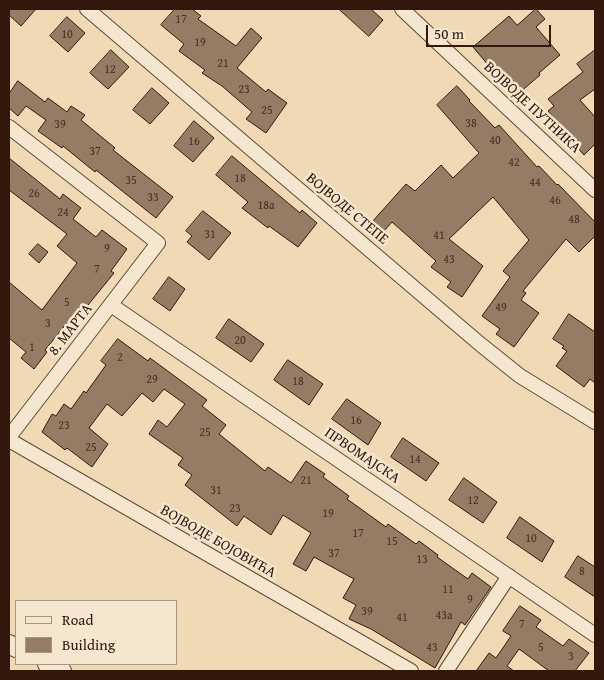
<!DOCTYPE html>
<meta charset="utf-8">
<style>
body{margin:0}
#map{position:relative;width:604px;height:680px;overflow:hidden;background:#f0dab5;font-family:"Gentium Book Plus",serif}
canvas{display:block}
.frame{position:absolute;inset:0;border:10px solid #32170c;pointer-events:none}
.legend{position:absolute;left:15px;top:600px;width:162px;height:65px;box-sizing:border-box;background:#f5e7cf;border:1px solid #a79481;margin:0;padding:6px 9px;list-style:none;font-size:15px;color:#32170c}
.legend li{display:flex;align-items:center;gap:10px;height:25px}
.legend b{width:25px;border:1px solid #a79481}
.scale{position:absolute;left:426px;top:25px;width:125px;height:22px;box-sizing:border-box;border:2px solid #32170c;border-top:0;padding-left:6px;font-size:15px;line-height:18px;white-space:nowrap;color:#32170c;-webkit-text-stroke:4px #f5e7cf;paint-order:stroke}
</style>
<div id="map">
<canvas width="604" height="680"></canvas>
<div class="frame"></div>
<ul class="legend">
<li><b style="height:6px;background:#f5e7cf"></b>Road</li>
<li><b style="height:14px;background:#957c64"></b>Building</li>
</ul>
<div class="scale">50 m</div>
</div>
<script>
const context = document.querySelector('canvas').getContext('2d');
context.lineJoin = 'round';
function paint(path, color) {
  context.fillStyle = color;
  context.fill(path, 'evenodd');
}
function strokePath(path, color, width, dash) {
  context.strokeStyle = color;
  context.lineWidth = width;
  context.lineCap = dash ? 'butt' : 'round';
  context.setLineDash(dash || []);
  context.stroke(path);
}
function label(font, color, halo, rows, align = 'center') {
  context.font = font + ' "Gentium Book Plus",serif';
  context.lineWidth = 5;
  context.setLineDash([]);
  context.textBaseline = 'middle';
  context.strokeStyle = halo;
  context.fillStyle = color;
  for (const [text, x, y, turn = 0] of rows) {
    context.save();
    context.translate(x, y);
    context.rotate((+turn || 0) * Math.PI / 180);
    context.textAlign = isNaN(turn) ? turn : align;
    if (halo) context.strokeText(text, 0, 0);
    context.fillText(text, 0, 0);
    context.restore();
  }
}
const building = new Path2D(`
 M9 9H36L21 26 9 15Z
 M175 9H192L201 16 198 19 236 46 251 28 262 38 237 68 266 92 268 89 287 103 266 133 246 119 252 112 222 86 202 73 205 70 179 51 184 44 161 25Z
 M339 9H371L383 20 369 36Z
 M536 9 545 19 536 27 560 55 539 73 540 75 518 94 491 64 489 66 473 47 509 16 517 25Z
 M67 17 85 33 68 52 50 36Z
 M111 50 129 67 108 89 90 73Z
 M595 50V89L580 100 595 117V144L584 155 568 137 548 111 554 106 548 99 583 72 577 64Z
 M18 81 45 102 48 98 67 112 71 106 85 115 81 120 115 148 113 150 173 197 156 218 96 170 95 172 63 146 62 148 38 131 46 120 26 106 18 116 9 108V94Z
 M457 86 470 100 469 101 495 128 499 125 537 167 539 166 557 185 558 184 595 222V236L579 252 566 239 523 291 526 293 521 300 539 313 514 347 496 334 500 329 482 316 510 277 503 271 529 240 493 197 449 239 483 266 462 297 447 287 451 282 431 267 436 261 392 222 383 232 372 222 406 184 415 191 441 165 453 178 479 153 437 105Z
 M152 88 169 103 150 124 133 110Z
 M194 121 214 138 193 162 174 146Z
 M232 156 300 213 302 210 317 223 298 247 269 226 268 228 242 208 248 202 216 175Z
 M9 158 60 199 63 194 81 208 73 219 96 237 102 230 127 249 111 271 114 273 71 326 67 323 45 350 47 352 34 369 21 358 26 352 9 338V282L42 310 77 263 57 246 67 234 9 190Z
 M203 211 231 233 209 260 187 242 192 236 186 231Z
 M38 244 48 252 39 263 29 254Z
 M169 277 185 289 170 311 153 299Z
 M569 314 595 332V383L590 379 584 387 556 366 567 351 562 348 564 346 553 339Z
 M229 319 264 344 251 362 216 338Z
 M118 339 148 361 150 358 207 400 202 406 226 425 219 434 265 471 268 467 291 483 306 461 325 474 323 477 349 496 347 499 386 527 388 524 416 544 419 541 438 555 437 557 468 579 472 573 491 587 465 625 461 622 435 668 371 629 349 619 356 605 343 598 354 579 314 557 306 571 293 564 311 533 283 515 271 535 244 516 237 526 185 485 192 475 178 465 183 458 149 434 158 420 167 427 185 404 164 389 153 402 142 393 122 416 107 404 89 428 108 444 92 467 67 448 65 450 42 432 52 414 56 416 64 404 71 409 84 391 86 393 106 365 101 361Z
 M288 360 323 384 309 405 274 380Z
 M347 399 381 423 368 445 332 419Z
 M403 438 439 463 426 481 391 457Z
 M464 478 497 502 483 523 449 500Z
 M520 517 554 541 542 562 507 538Z
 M578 556 595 567V597L565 577Z
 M520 606 541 620 536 627 563 646 569 639 589 653 575 671H549L519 649 507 666 514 671H476L489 653 496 658 511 636 503 631Z`);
paint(building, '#957c64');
strokePath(building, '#32170c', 1);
const minor = new Path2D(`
 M87 9 480 344 520 376 595 422
 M402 9 595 190
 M9 127 158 243 9 437
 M111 305 595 635
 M9 440 411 671
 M446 671 509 576`);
const tertiary = new Path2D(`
 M9 644 16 648
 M47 664 62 671`);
strokePath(minor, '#624836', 16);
strokePath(tertiary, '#624836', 20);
strokePath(minor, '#f5e7cf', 14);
strokePath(tertiary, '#f5e7cf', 18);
label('12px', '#4b3022', null, [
 ["17",181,20],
 ["10",67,35],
 ["19",200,43],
 ["21",223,64],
 ["12",110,70],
 ["23",244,90],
 ["25",267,111],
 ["38",471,124],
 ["39",60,125],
 ["40",495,141],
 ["16",194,142],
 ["37",95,152],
 ["42",514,163],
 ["18",240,179],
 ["35",131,181],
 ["44",535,183],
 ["26",34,194],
 ["33",153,198],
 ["46",555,201],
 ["18a",266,206],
 ["24",63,213],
 ["48",574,220],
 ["31",210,235],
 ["41",439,236],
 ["9",107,249],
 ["43",449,260],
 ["7",97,270],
 ["5",67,303],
 ["49",501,308],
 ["3",48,324],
 ["20",240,341],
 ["1",32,348],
 ["2",120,358],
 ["29",152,380],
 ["18",298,382],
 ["16",356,421],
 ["23",64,426],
 ["25",205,433],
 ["25",91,448],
 ["14",415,460],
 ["21",306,481],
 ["31",216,491],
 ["12",473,501],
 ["23",235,509],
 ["19",328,514],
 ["17",358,534],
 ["10",531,539],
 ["15",392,542],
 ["37",334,554],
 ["13",422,560],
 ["8",582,572],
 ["11",448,590],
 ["9",470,600],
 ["39",367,612],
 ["43a",444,616],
 ["41",402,618],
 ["7",522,625],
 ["43",432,648],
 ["5",541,648],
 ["3",571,657]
]);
label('15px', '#32170c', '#f5e7cf', [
 ["ВОЈВОДЕ ПУТНИКА",532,108,43],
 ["ВОЈВОДЕ СТЕПЕ",347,209,40],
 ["8. МАРТА",71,330,-52],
 ["ПРВОМАЈСКА",362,456,34],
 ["ВОЈВОДЕ БОЈОВИЋА",218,542,30]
]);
</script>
